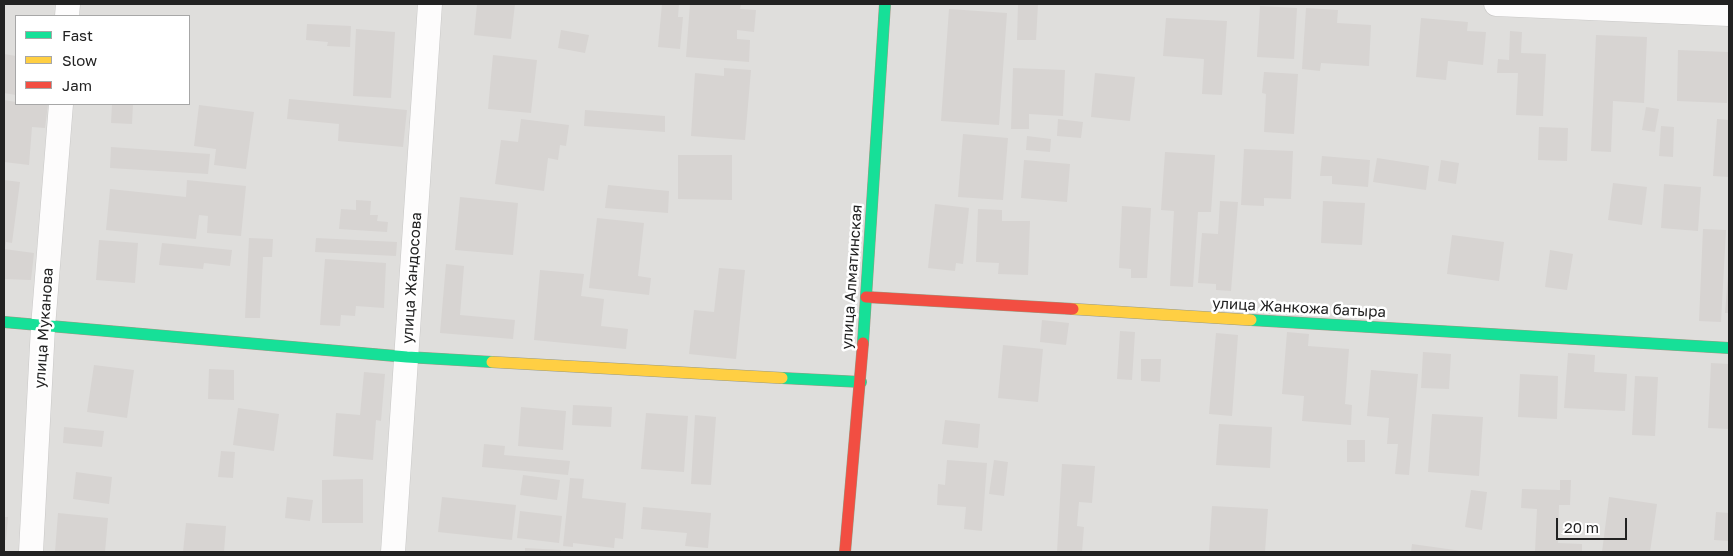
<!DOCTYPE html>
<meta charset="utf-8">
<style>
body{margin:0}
#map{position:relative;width:1733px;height:556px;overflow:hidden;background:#f0eeeb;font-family:"Golos Text",sans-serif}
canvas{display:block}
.frame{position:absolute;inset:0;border:5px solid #222;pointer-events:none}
.legend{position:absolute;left:15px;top:15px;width:175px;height:90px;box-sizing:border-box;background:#fff;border:1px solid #a7a7a7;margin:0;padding:6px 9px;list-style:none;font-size:15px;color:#222}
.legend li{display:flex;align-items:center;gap:10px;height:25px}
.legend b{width:25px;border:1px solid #a7a7a7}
.scale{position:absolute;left:1556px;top:518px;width:71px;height:22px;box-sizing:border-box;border:2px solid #222;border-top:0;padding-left:6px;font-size:15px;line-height:18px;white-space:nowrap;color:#222;-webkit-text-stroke:4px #fff;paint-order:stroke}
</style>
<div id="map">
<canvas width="1733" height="556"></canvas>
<div class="frame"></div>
<ul class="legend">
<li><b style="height:6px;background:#16e098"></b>Fast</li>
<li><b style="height:6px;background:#ffcf43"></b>Slow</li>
<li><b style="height:6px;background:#f24e42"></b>Jam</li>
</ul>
<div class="scale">20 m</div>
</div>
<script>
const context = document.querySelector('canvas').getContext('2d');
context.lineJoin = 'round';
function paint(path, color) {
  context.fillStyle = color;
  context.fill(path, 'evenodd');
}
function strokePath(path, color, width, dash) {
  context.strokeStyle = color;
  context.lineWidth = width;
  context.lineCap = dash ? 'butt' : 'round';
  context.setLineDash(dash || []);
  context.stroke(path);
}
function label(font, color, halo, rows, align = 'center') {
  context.font = font + ' "Golos Text",sans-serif';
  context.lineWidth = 5;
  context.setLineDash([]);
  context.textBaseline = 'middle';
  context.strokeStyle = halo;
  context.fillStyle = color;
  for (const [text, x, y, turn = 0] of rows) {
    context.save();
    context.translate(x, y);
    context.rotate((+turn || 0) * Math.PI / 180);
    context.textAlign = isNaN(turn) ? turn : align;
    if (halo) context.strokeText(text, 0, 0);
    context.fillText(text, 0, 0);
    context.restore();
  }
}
paint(new Path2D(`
 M4 4H1729V552H4ZM16 16H189V104H16Z`), '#dfdedc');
paint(new Path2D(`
 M477 4H515L511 39 474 35Z
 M662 4H679L678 17H683L680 49 658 47Z
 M690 4H741L740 9 756 10 754 32 737 30V39L750 40 749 62 686 57Z
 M1018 4H1038L1036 40H1017Z
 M1260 6 1297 8 1294 59 1257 57Z
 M1306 8 1338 10 1337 23 1371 25 1369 66 1321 63 1320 71 1302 69Z
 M949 9 1007 13 999 125 941 121Z
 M1166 18 1227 21 1222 95 1202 94 1204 59 1163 56Z
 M1421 18 1468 22 1467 31 1486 32 1483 65 1448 61 1446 80 1416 77Z
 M307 24 351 26 350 47 327 46 328 42 306 40Z
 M356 29 395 32 391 98 353 96Z
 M561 30 589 35 585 53 558 48Z
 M1510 31 1522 32 1521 53 1546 54 1543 116 1516 115 1518 73H1497L1498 59 1509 60Z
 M1596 35 1647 37 1644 103 1613 101 1611 152 1591 151Z
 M1678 50 1728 52 1727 103 1677 101Z
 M4 54 16 56V95L4 93Z
 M493 55 537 60 531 113 488 109Z
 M724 68 751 70 745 140 691 136 695 73 724 76Z
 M1013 68 1065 70 1063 116 1029 114V129H1011Z
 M1264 72 1298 74 1294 134 1264 132 1266 94 1262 93Z
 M1095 73 1135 77 1130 121 1091 117Z
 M289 99 407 110 403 147 338 141 339 124 287 119Z
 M4 100 16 102V104H48L45 128 32 127 29 165 4 162Z
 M112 104H133L132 124 111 123Z
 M199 105 254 112 246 169 214 165 216 149 194 146Z
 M1646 107 1659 109 1655 132 1642 130Z
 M585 110 665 116V132L584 126Z
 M521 119 569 125 566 146 560 145 558 160 548 158 544 191 495 184 501 140 518 142Z
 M1058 119 1083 122 1081 138 1057 136Z
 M1717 119 1729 120V177L1713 176Z
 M1661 126 1674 127 1673 157 1659 156Z
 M1539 127 1568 128 1567 161 1538 160Z
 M963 134 1008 138 1003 200 958 197Z
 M1027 136 1051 139 1050 152 1026 150Z
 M111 147 210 154 208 174 110 168Z
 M1244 149 1293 151 1291 199 1264 198V206L1241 205Z
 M1165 152 1215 155 1211 212H1198L1193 287 1170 286 1174 211 1161 210Z
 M678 155H732V200L678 199Z
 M1322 156 1370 160 1368 187 1332 184V176H1320Z
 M1377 158 1429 166 1426 190 1373 182Z
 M1024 160 1070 164 1067 202 1021 198Z
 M1441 160 1459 163 1456 184 1438 181Z
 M4 180 20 182 12 243 6 242 5 249Z
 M187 180 246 186 241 236 207 233 208 216 199 215 196 239 106 230 110 189 186 197Z
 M1613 183 1647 187 1642 225 1608 220Z
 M1664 184 1701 187 1698 231 1661 228Z
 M608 185 669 191 668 213 605 208Z
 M460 197 518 203 513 255 455 250Z
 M356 200 371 201 370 215H378L377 221 388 222 387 232 339 229 341 209 356 210Z
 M1220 201 1238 202 1231 291 1216 290V284L1198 283 1202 233 1218 234Z
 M1323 201 1365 203 1362 245 1321 243Z
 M935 204 969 208 963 264 956 263 955 271 928 268Z
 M1122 206 1151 208 1147 278H1131V269L1119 268Z
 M978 209 1002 210V221H1030L1028 275 998 274 999 263 976 262Z
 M597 218 644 223 638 276 651 278 649 295 589 288Z
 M1703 229 1726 230 1721 322 1699 321Z
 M1452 235 1504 242 1499 281 1447 274Z
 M249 238 273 239 272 257H263L260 318H245Z
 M316 238 397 242 396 256 315 252Z
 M99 240 138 243 135 283 96 280Z
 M162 243 232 250 230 266 204 263 203 269 159 265Z
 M4 249 34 253 31 280 4 279Z
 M1550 250 1573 254 1567 290 1545 287Z
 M325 259 386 263 384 308 356 306 355 316 341 315 340 326 320 325Z
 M446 264 464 266 460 315 515 320 513 339 440 333Z
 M719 268 745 270 736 359 689 354 694 310 714 312Z
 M540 270 584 274 581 296 604 299 601 326 628 329 626 349 534 340Z
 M1728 276H1729V313H1725Z
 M1042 320 1069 323 1066 345 1040 342Z
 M1120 331 1135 332 1132 380 1117 379Z
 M1287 332 1309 334 1308 346 1349 349 1345 404 1352 405 1351 425 1302 421 1304 396 1282 394Z
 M1216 333 1238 335 1232 416 1209 414Z
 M1003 345 1043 349 1038 402 998 398Z
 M1423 352 1451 354 1449 389 1421 388Z
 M1568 353 1595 355 1594 372 1627 374 1625 411 1564 408Z
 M1141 359H1161L1160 382 1141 381Z
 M1711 363 1729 364V429L1708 428Z
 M94 365 134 370 127 418 87 412Z
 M209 369 234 370V400L208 399Z
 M1371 370 1418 374 1409 475 1395 474 1398 444H1387L1389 418 1367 416Z
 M364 372 385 374 381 421 376 420 373 460 333 456 336 413 360 415Z
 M1520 374 1558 376 1557 419 1518 417Z
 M1635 376 1658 377 1655 436 1632 435Z
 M573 405 612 407 611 427 572 425Z
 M521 407 566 411 563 450 518 446Z
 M238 408 279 414 274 451 233 445Z
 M646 413 688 416 684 472 641 469Z
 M1432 414 1483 417 1479 476 1428 472Z
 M695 415 716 417 711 485 691 484Z
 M945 420 980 424 978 448 942 444Z
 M1219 424 1272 427 1270 468 1216 465Z
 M64 427 104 431 102 447 63 443Z
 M1347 440H1365V462H1347Z
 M484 444 505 446 504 455 570 461 568 475 482 467Z
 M221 451 235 452 233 478 218 477Z
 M947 460 987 463 982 531 964 529 966 507 937 505 938 484 945 485Z
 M994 460 1008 462 1004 496 989 494Z
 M1062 464 1095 466 1092 503 1079 502 1077 526 1084 527 1082 552H1057Z
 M76 472 112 477 109 504 73 499Z
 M523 475 560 480 557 500 520 495Z
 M570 478 584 479 582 498 626 503 623 539 615 538 614 548 573 543V547L563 546Z
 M363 479V523H322V480Z
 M1560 480H1571L1570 505H1559L1558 543 1582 544V552H1535L1537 509 1521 508 1522 489 1560 490Z
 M1471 490 1487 492 1482 530 1465 527Z
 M287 497 313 500 310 521 285 518Z
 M442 497 516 505 512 540 438 532Z
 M1609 497 1657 504 1650 552H1602Z
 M1212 506 1268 509 1265 552H1209Z
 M643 507 711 513 708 548 685 546 687 533 641 529Z
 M520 511 562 516 559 543 517 538Z
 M1716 512 1729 513V541L1714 540Z
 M58 513 108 518 105 552H55Z
 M4 517H8L6 540H4Z
 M186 523 226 526 224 552H183Z
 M1412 544 1462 551V552H1411Z
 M525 548 561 550 560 552H525Z`), '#d7d4d2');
const street = new Path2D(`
 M1496 4 1729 14
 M67 16 68 4
 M31 552 43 327 61 104
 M393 552 430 4`);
const fast = new Path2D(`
 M1251 320 1729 348
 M4 322 407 357 492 362
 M863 343 885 4
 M782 378 861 382`);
const slow = new Path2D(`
 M1073 309 1251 320
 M492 362 782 378`);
const jam = new Path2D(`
 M866 297 1073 309
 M845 552 863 343`);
strokePath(street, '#c9c8c7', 25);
strokePath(fast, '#999a82', 12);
strokePath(slow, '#999a82', 12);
strokePath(jam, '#999a82', 12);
strokePath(street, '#fdfcfc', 24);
strokePath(fast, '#16e098', 11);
strokePath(slow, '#ffcf43', 11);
strokePath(jam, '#f24e42', 11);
label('15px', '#222', '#fff', [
 ["улица Алматинская",852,277,-86],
 ["улица Жандосова",412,278,-86],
 ["улица Жанкожа батыра",1299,308,3],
 ["улица Муканова",44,328,-86]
]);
</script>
